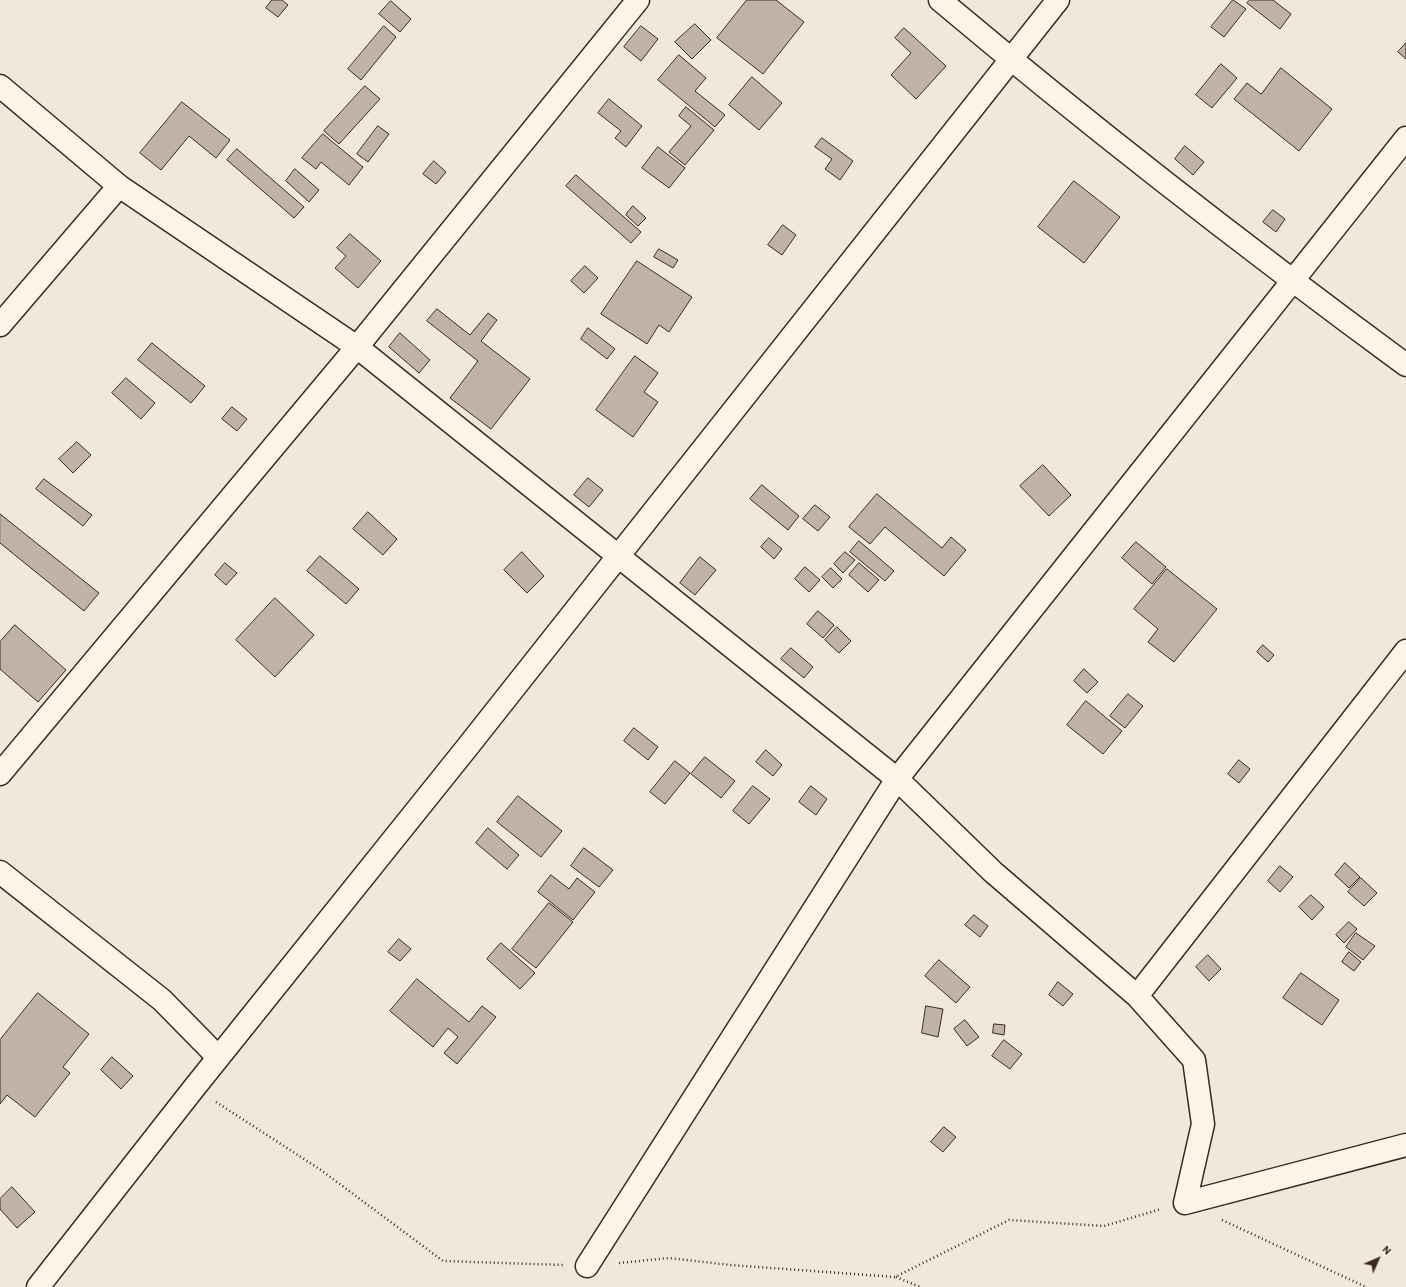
<!DOCTYPE html>
<style>
body{margin:0}
#map{position:relative;width:1406px;height:1287px;overflow:hidden;background:#f0e9d9;font-family:Itim,sans-serif}
canvas{display:block}
.north{position:absolute;left:1358px;top:1239px;width:40px;height:40px;-webkit-text-stroke:3px #fcf5e5;paint-order:stroke;rotate:45deg;font-size:11px;font-weight:700;line-height:16px;text-align:center;color:#3b2a1e}
.north::after{content:'';display:block;margin:auto;width:14px;height:18px;background:#3b2a1e;clip-path:polygon(50% 0,100% 100%,50% 72%,0 100%)}
</style>
<div id="map">
<canvas width="1406" height="1287"></canvas>
<div class="north">N</div>
</div>
<script>
const context = document.querySelector('canvas').getContext('2d');
context.lineJoin = 'round';
function paint(path, color) {
  context.fillStyle = color;
  context.fill(path, 'evenodd');
}
function strokePath(path, color, width, dash) {
  context.strokeStyle = color;
  context.lineWidth = width;
  context.lineCap = dash ? 'butt' : 'round';
  context.setLineDash(dash || []);
  context.stroke(path);
}
const building = new Path2D(`
 M272 0H282L288 5 278 17 266 8Z
 M747 0H776L804 22 763 74 717 38Z
 M1233 0 1246 9 1224 37 1211 27Z
 M1250 0H1273L1291 14 1280 29 1247 3Z
 M391 1 411 19 400 32 379 14Z
 M695 24 711 40 692 59 675 42Z
 M384 26 396 37 361 80 348 69Z
 M641 26 658 39 641 61 624 47Z
 M904 28 946 66 916 99 891 75 911 53 895 38Z
 M1406 43V59L1398 52Z
 M679 55 706 78 695 91 725 115 715 127 658 80Z
 M1221 64 1237 78 1212 108 1196 95Z
 M1281 68 1332 109 1299 151 1234 99 1247 83 1261 94Z
 M752 77 782 103 759 130 729 105Z
 M365 86 380 99 339 144 324 131Z
 M609 99 642 126 626 147 615 138 621 131 598 113Z
 M182 102 230 140 216 158 189 136 161 170 140 153Z
 M686 107 714 130 685 165 669 152 691 126 679 116Z
 M378 126 389 134 368 162 357 154Z
 M323 134 363 167 349 185 321 162 316 169 302 158Z
 M822 138 853 161 840 180 825 169 832 159 815 147Z
 M1185 146 1204 162 1193 175 1175 159Z
 M658 147 685 168 669 188 642 168Z
 M237 149 304 207 294 218 227 160Z
 M434 161 446 172 436 184 423 174Z
 M295 169 319 190 309 202 286 181Z
 M576 175 641 232 631 243 566 186Z
 M1074 181 1120 217 1084 263 1038 227Z
 M633 206 646 218 638 226 626 215Z
 M1273 210 1285 219 1276 232 1263 222Z
 M783 225 796 235 782 255 768 245Z
 M350 234 381 261 358 288 335 268 346 256 337 248Z
 M659 249 678 260 673 268 654 257Z
 M637 261 692 297 669 332 659 325 647 344 601 314Z
 M585 266 598 278 584 293 571 281Z
 M437 309 470 335 488 313 497 320 481 341 530 379 491 429 450 398 478 361 427 321Z
 M588 328 615 349 607 359 581 339Z
 M400 333 430 360 419 373 389 347Z
 M152 343 205 386 191 403 138 360Z
 M635 356 658 373 644 392 658 402 633 437 596 410Z
 M126 378 155 403 141 419 112 393Z
 M232 407 247 419 237 431 222 419Z
 M77 442 91 455 73 473 59 459Z
 M1043 465 1071 495 1049 516 1020 486Z
 M588 478 603 490 589 507 574 495Z
 M44 479 92 515 83 526 36 489Z
 M762 485 799 516 788 530 750 499Z
 M877 494 942 548 951 537 966 550 944 576 885 527 870 544 849 527Z
 M815 505 830 517 818 531 803 519Z
 M368 512 397 539 383 555 353 529Z
 M0 514 99 593 84 611 0 543Z
 M769 538 782 549 774 559 761 547Z
 M859 541 894 571 885 581 850 552Z
 M1136 542 1166 567 1152 584 1122 558Z
 M522 552 544 576 527 593 504 570Z
 M845 552 855 560 843 573 834 564Z
 M320 556 359 589 346 604 307 571Z
 M700 557 716 570 695 595 680 583Z
 M225 563 237 573 226 585 215 575Z
 M859 563 879 580 868 592 849 575Z
 M805 567 820 580 809 592 795 579Z
 M831 568 842 579 833 588 822 577Z
 M1167 569 1217 609 1174 662 1148 642 1158 629 1134 609Z
 M275 598 314 635 275 677 236 640Z
 M818 611 834 625 823 638 807 624Z
 M15 625 66 670 38 702 0 669V642Z
 M837 627 851 641 839 653 825 640Z
 M1263 645 1274 655 1268 662 1257 652Z
 M791 648 813 667 804 678 781 659Z
 M1084 669 1098 682 1087 693 1074 681Z
 M1128 694 1143 706 1125 728 1110 716Z
 M1086 701 1122 731 1103 754 1067 725Z
 M634 728 658 747 648 760 624 741Z
 M766 750 782 765 773 776 756 762Z
 M705 757 735 781 721 798 691 774Z
 M1239 760 1250 769 1239 783 1228 774Z
 M675 761 690 773 665 804 650 792Z
 M753 786 770 799 749 824 733 811Z
 M811 786 827 799 816 815 799 802Z
 M518 796 562 831 541 857 497 822Z
 M488 828 519 855 507 869 476 843Z
 M584 848 613 870 599 887 571 866Z
 M1345 863 1360 877 1349 888 1335 875Z
 M1280 866 1293 877 1280 892 1268 881Z
 M551 875 569 889 577 878 595 892 573 920 538 892Z
 M1361 878 1377 893 1364 906 1348 892Z
 M1311 895 1324 907 1312 920 1299 907Z
 M549 903 573 922 536 968 512 949Z
 M974 915 988 926 980 937 965 925Z
 M1349 922 1357 929 1344 943 1336 935Z
 M1356 933 1375 946 1363 960 1346 947Z
 M399 939 411 949 400 961 388 952Z
 M501 943 535 973 520 989 487 959Z
 M1349 952 1361 962 1354 971 1342 962Z
 M1208 955 1221 969 1209 981 1196 967Z
 M939 960 970 987 956 1003 925 976Z
 M1301 973 1339 1000 1322 1025 1283 998Z
 M417 979 469 1022 482 1006 496 1017 457 1064 444 1053 458 1037 448 1028 433 1047 390 1011Z
 M1058 982 1073 994 1063 1006 1049 995Z
 M38 993 89 1034 63 1067 70 1073 35 1117 7 1095 0 1104V1040Z
 M926 1006 943 1009 938 1037 922 1033Z
 M965 1020 979 1037 967 1046 954 1029Z
 M994 1024 1005 1025 1004 1035 993 1033Z
 M1004 1040 1022 1054 1010 1069 992 1056Z
 M112 1057 133 1076 121 1089 101 1070Z
 M944 1127 956 1137 943 1152 931 1142Z
 M12 1187 35 1212 17 1228 0 1209V1199Z`);
paint(building, '#beb3a4');
strokePath(building, '#3b2a1e', 1);
const street = new Path2D(`
 M940 0C1091 127 1247 248 1406 365
 M0 86 119 186 357 347 897 779 993 872 1137 996
 M0 325 119 186
 M1406 651 1137 996 1194 1060 1203 1124 1185 1203 1406 1145
 M0 774 357 347 638 0
 M0 872 162 1000 218 1057
 M587 1266 897 779 1406 138`);
const secondary = new Path2D(`
 M38 1287 194 1088 465 750 1058 0`);
strokePath(street, '#3b2a1e', 25);
strokePath(secondary, '#3b2a1e', 25);
strokePath(new Path2D(`
 M216 1102 321 1170 443 1261 563 1265
 M1222 1220 1366 1287
 M619 1263 669 1258 730 1265 895 1277 1009 1220 1104 1226 1161 1209
 M896 1277 920 1287`), '#3b2a1e', 2.5, [1, 3]);
strokePath(street, '#fcf5e5', 22);
strokePath(secondary, '#fcf5e5', 22);
</script>
